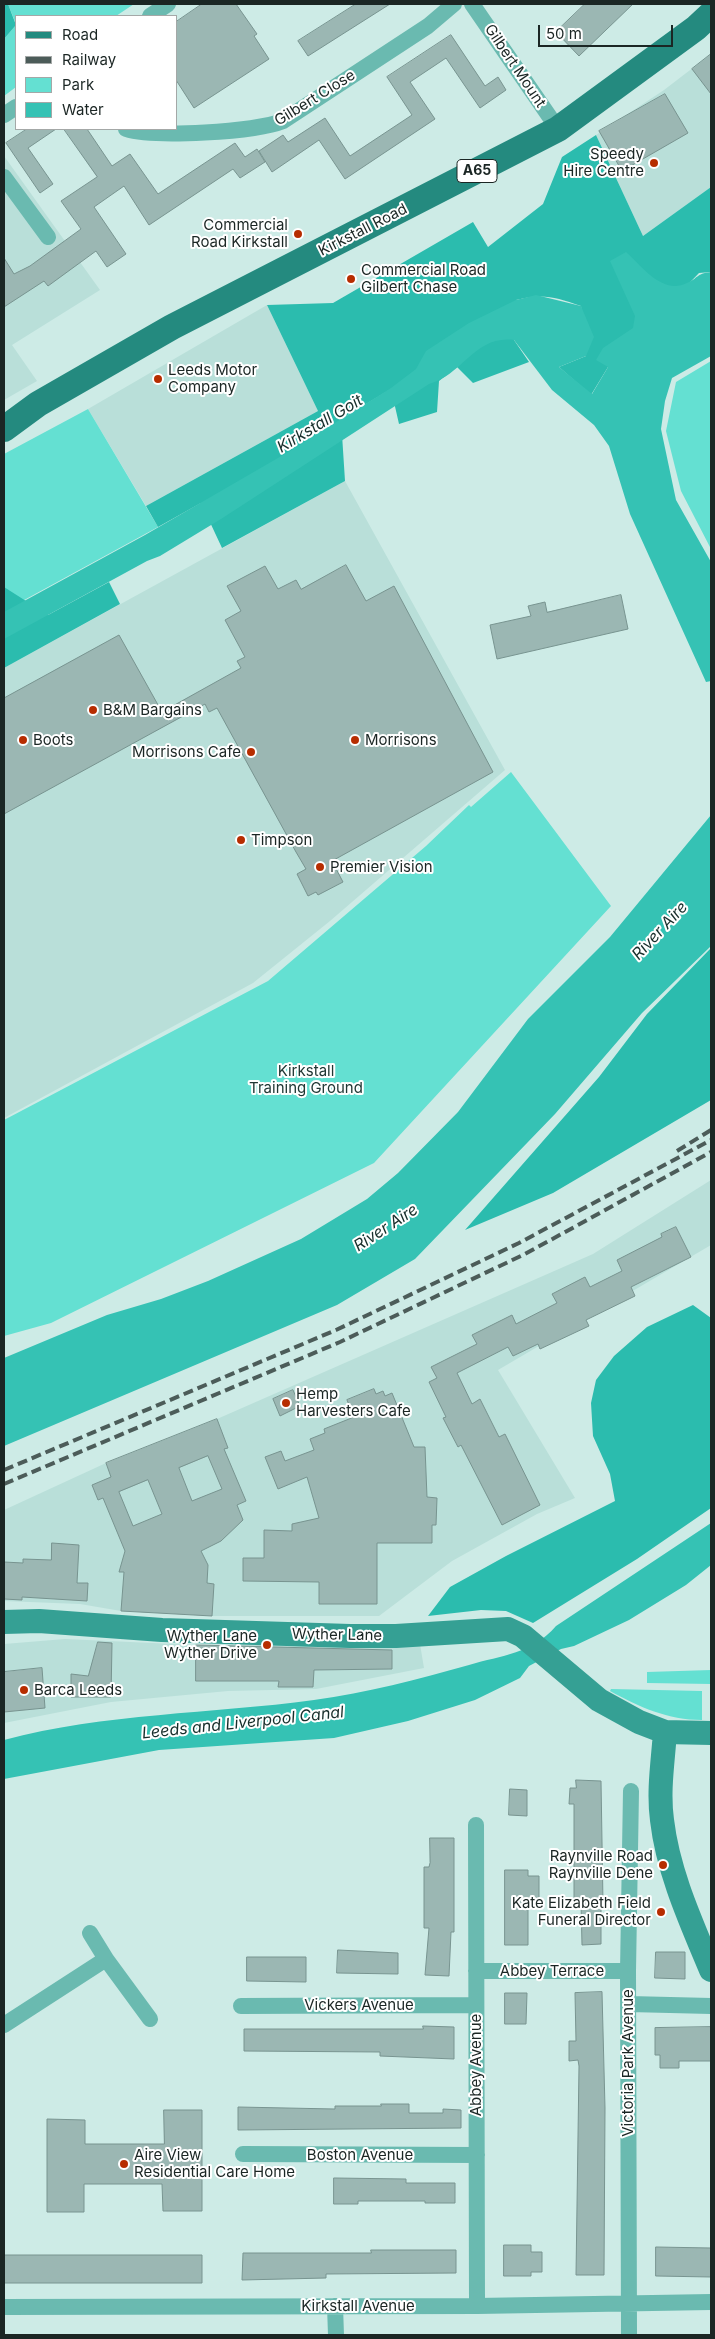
<!DOCTYPE html>
<style>
body{margin:0}
#map{position:relative;width:715px;height:2339px;overflow:hidden;background:#cdebe6;font-family:Inter,sans-serif}
canvas{display:block}
.frame{position:absolute;inset:0;border:5px solid #1b2624;pointer-events:none}
.legend{position:absolute;left:15px;top:15px;width:162px;height:115px;box-sizing:border-box;background:#fff;border:1px solid #a4a8a7;margin:0;padding:6px 9px;list-style:none;font-size:15px;color:#1b2624}
.legend li{display:flex;align-items:center;gap:10px;height:25px}
.legend b{width:25px;border:1px solid #a4a8a7}
.scale{position:absolute;left:538px;top:25px;width:135px;height:22px;box-sizing:border-box;border:2px solid #1b2624;border-top:0;padding-left:6px;font-size:15px;line-height:18px;white-space:nowrap;color:#1b2624;-webkit-text-stroke:4px #fff;paint-order:stroke}
</style>
<div id="map">
<canvas width="715" height="2339"></canvas>
<div class="frame"></div>
<ul class="legend">
<li><b style="height:6px;background:#248a7f"></b>Road</li>
<li><b style="height:6px;background:#4c5c59"></b>Railway</li>
<li><b style="height:14px;background:#64e0d2"></b>Park</li>
<li><b style="height:14px;background:#35c2b4"></b>Water</li>
</ul>
<div class="scale">50 m</div>
</div>
<script>
const context = document.querySelector('canvas').getContext('2d');
context.lineJoin = 'round';
function paint(path, color) {
  context.fillStyle = color;
  context.fill(path, 'evenodd');
}
function strokePath(path, color, width, dash) {
  context.strokeStyle = color;
  context.lineWidth = width;
  context.lineCap = dash ? 'butt' : 'round';
  context.setLineDash(dash || []);
  context.stroke(path);
}
function label(font, color, halo, rows, align = 'center') {
  context.font = font + ' Inter,sans-serif';
  context.lineWidth = 4;
  context.setLineDash([]);
  context.textBaseline = 'middle';
  context.strokeStyle = halo;
  context.fillStyle = color;
  for (const [text, x, y, turn = 0] of rows) {
    context.save();
    context.translate(x, y);
    context.rotate((+turn || 0) * Math.PI / 180);
    context.textAlign = isNaN(turn) ? turn : align;
    if (halo) context.strokeText(text, 0, 0);
    context.fillText(text, 0, 0);
    context.restore();
  }
}
paint(new Path2D(`
 M711 54V187L643 236 596 135 664 90Z
 M4 156 100 290 12 345 37 381 4 400Z
 M267 305 318 411 146 506 88 409Z
 M345 481 505 770 330 921 253 983 4 1118V668Z
 M711 1180V1245L498 1370 575 1498 537 1514 452 1561 379 1616H212L121 1611 80 1604 4 1601V1510L106 1463 217 1419 593 1254Z
 M65 1639 196 1645 420 1644 424 1668 316 1689 228 1691 111 1702 4 1723V1644Z`), '#b9dfd9');
paint(new Path2D(`
 M8 4H134L116 16H16V24Z
 M16 25V87L4 96V39Z
 M711 361V549L681 491 666 431 676 382Z
 M88 409 158 527 4 611V454Z
 M511 772 611 906 374 1163 51 1323 4 1336V1120L268 981 426 846 469 805 471 807Z
 M711 1670V1684L647 1683V1672Z
 M611 1689 702 1691V1720C668 1720 639 1707 610 1691Z`), '#64e0d2');
paint(new Path2D(`
 M4 4H8L16 25 4 39Z
 M596 135 643 236 711 187V272L699 273 608 367 591 395 559 367 586 356 581 306C555 297 543 293 516 300L514 340 529 362 473 383 457 367 439 381 437 412 399 424 391 389 341 419 345 481 222 548 201 503 158 527 146 506 318 411 267 305 333 303 473 222 488 247 543 204 562 157Z
 M109 582 120 604 4 668V587L48 615Z
 M711 948V1100L553 1193 465 1230 599 1077 647 1014Z
 M693 1305 711 1318V1508L637 1559 533 1623 506 1611 481 1610 428 1616 450 1587 506 1556 615 1501 610 1474 593 1436 591 1403 596 1380 614 1356 647 1327Z`), '#2bbcae');
paint(new Path2D(`
 M626 252C643 267 662 295 687 283 699 278 695 274 711 272V356L672 378 665 401 661 429 676 500 711 562V681L706 682 630 514 609 446 594 425 552 390 514 340C475 335 463 375 429 384L221 519 160 556 147 561 4 639V612L145 535 290 451 391 388 416 369 426 351 469 323 516 300 536 295 581 306 594 337 586 356 559 367 592 394 608 367 596 360 603 348 633 328 635 316 610 261Z
 M711 815V946L642 1013 555 1114 415 1259 337 1305 4 1446V1358L107 1315 161 1299 208 1281 301 1239 367 1199 398 1173 458 1112 528 1019 610 937Z
 M711 1523V1565L686 1585 629 1620 574 1646 561 1649 529 1666 520 1678 475 1700 408 1721 334 1738 159 1750 4 1779V1740C105 1713 211 1714 314 1700 367 1693 418 1679 469 1665 502 1655 532 1654 556 1626Z`), '#35c2b4');
const building = new Path2D(`
 M202 4H236L257 34 254 36 269 59 194 108 176 80V22Z
 M356 4H390L308 56 298 41Z
 M585 4H633L579 56 556 32Z
 M451 35 485 86 498 77 506 90 480 108 446 58 410 82 435 119 345 179 319 140 272 172 259 151 283 135 288 142 325 118 350 156 412 115 387 77Z
 M711 54V94L692 69Z
 M665 94 688 133 622 171 599 131Z
 M27 129H56L28 148 53 184 40 193 6 143Z
 M64 129H87L112 166 130 154 158 194 235 143 245 157 257 149 265 162 240 178 233 169 149 225 124 186 94 207 126 254 107 267 96 251 48 286 44 281 4 307V258L14 274 30 266 81 229 61 201 97 177Z
 M346 565 366 601 394 586 493 772 332 861 343 882 318 895 316 892 308 896 297 874 306 869 296 852 217 708 209 712 205 704 4 814V698L119 635 162 712 241 668 237 661 245 657 225 620 241 611 227 586 265 566 278 589 296 580 301 589Z
 M621 595 628 629 497 659 490 625 531 616 528 606 545 602 547 612Z
 M676 1227 691 1257 631 1287 635 1296 586 1320 589 1326 540 1349 538 1344 513 1356 508 1347 457 1373 472 1404 480 1399 499 1437 505 1434 540 1505 502 1525 461 1445 458 1447 443 1418 446 1417 429 1382 437 1378 431 1367 477 1344 472 1335 512 1315 516 1324 557 1303 552 1294 585 1277 590 1287 622 1271 617 1260 662 1237 661 1234Z
 M374 1389 376 1394 383 1391 385 1396 392 1393 414 1447H425L427 1497 437 1498 436 1525H432V1543H377V1604H319V1582L243 1581V1558H264V1530L292 1531V1524L319 1518 307 1477 278 1489 265 1457 281 1451 285 1461 314 1450 310 1439 325 1433 324 1429 354 1417 347 1400Z
 M293 1390 300 1406 280 1416 273 1399Z
 M217 1419 228 1448 224 1449 246 1501 237 1505 243 1520 221 1541 201 1551 208 1565 207 1583 214 1584 212 1616 121 1611 124 1572H119L125 1551 103 1498 98 1500 92 1485 111 1477 106 1463ZM208 1456 222 1489 192 1501 179 1468ZM148 1480 162 1514 133 1526 119 1492Z
 M52 1543 79 1545 77 1583H88L87 1601 22 1597V1600L4 1599V1562L23 1563V1559L51 1560Z
 M98 1642 112 1643 111 1697H71V1674L88 1676Z
 M196 1645 392 1650V1669L314 1670 313 1687H278L279 1681H196Z
 M42 1668 45 1708 4 1712V1672Z
 M576 1780 601 1781 603 1903H601V1944L582 1945 581 1903H574V1804H569L570 1788H576Z
 M510 1789 527 1790V1816L509 1815Z
 M430 1838H454V1932H451L449 1976 425 1975 429 1928H424V1867H429L430 1863Z
 M505 1870H528V1876H539V1898H528V1945H505Z
 M338 1950 398 1953V1974L337 1973Z
 M656 1952H685V1979L655 1978Z
 M247 1957H306V1982L247 1981Z
 M602 1992 605 2108 604 2275H576L579 2066 578 2060 569 2061V2041H576L575 1993Z
 M505 1993H527L526 2024H505Z
 M423 2026 454 2027V2059L380 2056V2052L244 2051V2029H423Z
 M711 2027V2061H679V2068H660V2055H655V2028Z
 M381 2104H409V2113H443V2109L461 2110V2128L238 2130V2107L335 2109V2106H381Z
 M164 2110H202V2211H163L162 2184H84V2212H47V2119L85 2120V2144H164Z
 M334 2178 406 2179V2183H455V2203H425V2201H358V2204H334Z
 M504 2245H531V2252H542V2272H531V2276H504Z
 M656 2247 711 2248V2277L656 2276Z
 M371 2250H456V2273L326 2274V2278L242 2280 243 2253H371Z
 M4 2255H202V2283H4Z`);
paint(building, '#9bb7b3');
strokePath(building, '#789490', 1);
strokePath(new Path2D(`
 M472 4 558 129
 M150 16 168 4
 M4 115 16 107
 M126 129C154 138 256 132 283 121L428 26 454 4
 M4 177 48 237
 M476 1825 477 2306
 M90 1933 106 1959
 M476 1971H628
 M629 2004 711 2006
 M241 2006 476 2005
 M4 2025 106 1959 150 2019
 M243 2154 477 2155
 M335 2306 336 2335
 M4 2307 477 2306 711 2302
 M629 2335 628 1971 631 1791`), '#6abab0', 16);
strokePath(new Path2D(`
 M4 1622 39 1621 162 1630 350 1636H396L508 1629 523 1636 599 1700 639 1722 665 1732 711 1733
 M665 1732C663 1761 658 1791 662 1820 668 1872 691 1922 711 1970`), '#35a094', 24);
strokePath(new Path2D(`
 M4 429 38 404 172 327 558 129 696 28 711 14`), '#248a7f', 26);
strokePath(new Path2D(`
 M677 1151 711 1130
 M4 1470 336 1330 519 1243 711 1140
 M4 1484 340 1342 525 1254 711 1152`), '#4c5c59', 4, [10, 5]);
for (const [x, y, r, color] of [
 [654,163,5,"#b72d00"],
 [298,234,5,"#b72d00"],
 [351,279,5,"#b72d00"],
 [158,379,5,"#b72d00"],
 [93,710,5,"#b72d00"],
 [23,740,5,"#b72d00"],
 [355,740,5,"#b72d00"],
 [251,752,5,"#b72d00"],
 [241,840,5,"#b72d00"],
 [320,867,5,"#b72d00"],
 [286,1403,5,"#b72d00"],
 [267,1645,5,"#b72d00"],
 [24,1690,5,"#b72d00"],
 [663,1865,5,"#b72d00"],
 [661,1912,5,"#b72d00"],
 [124,2164,5,"#b72d00"]
]) {
  const dot = new Path2D();
  dot.arc(x, y, r, 0, 2 * Math.PI);
  context.fillStyle = color;
  context.fill(dot);
  strokePath(dot, '#fff', 2);
}
for (const [x, y, w] of [
 [477,171,40]
]) {
  const box = new Path2D();
  box.roundRect(x - w / 2, y - 11.5, w, 23, 4);
  context.fillStyle = '#fff';
  context.fill(box);
  strokePath(box, '#1b2624', 1);
}
label('bold 14px', '#1b2624', null, [
 ["A65",477,171]
]);
label('15px', '#1b2624', '#fff', [
 ["Gilbert Mount",515,66,56],
 ["Gilbert Close",315,98,-32],
 ["Kirkstall Road",363,230,-27],
 ["Wyther Lane",337,1635,1],
 ["Abbey Terrace",552,1971],
 ["Vickers Avenue",359,2005],
 ["Victoria Park Avenue",628,2063,-90],
 ["Abbey Avenue",476,2065,-90],
 ["Boston Avenue",360,2155],
 ["Kirkstall Avenue",358,2306]
]);
label('15px', '#1b2624', '#fff', [
 ["Speedy",644,154,"right"],
 ["Hire Centre",644,171,"right"],
 ["Commercial",288,225,"right"],
 ["Road Kirkstall",288,242,"right"],
 ["Commercial Road",361,270],
 ["Gilbert Chase",361,287],
 ["Leeds Motor",168,370],
 ["Company",168,387],
 ["B&M Bargains",103,710],
 ["Boots",33,740],
 ["Morrisons",365,740],
 ["Morrisons Cafe",241,752,"right"],
 ["Timpson",251,840],
 ["Premier Vision",330,867],
 ["Hemp",296,1394],
 ["Harvesters Cafe",296,1411],
 ["Wyther Lane",257,1636,"right"],
 ["Wyther Drive",257,1653,"right"],
 ["Barca Leeds",34,1690],
 ["Raynville Road",653,1856,"right"],
 ["Raynville Dene",653,1873,"right"],
 ["Kate Elizabeth Field",651,1903,"right"],
 ["Funeral Director",651,1920,"right"],
 ["Aire View",134,2155],
 ["Residential Care Home",134,2172]
], 'left');
label('15px', '#203734', '#fff', [
 ["Kirkstall",306,1071],
 ["Training Ground",306,1088]
]);
label('italic 16px', '#172e2b', '#fff', [
 ["Kirkstall Goit",320,424,-31],
 ["River Aire",660,931,-47],
 ["River Aire",386,1228,-33],
 ["Leeds and Liverpool Canal",243,1723,-6]
]);
</script>
